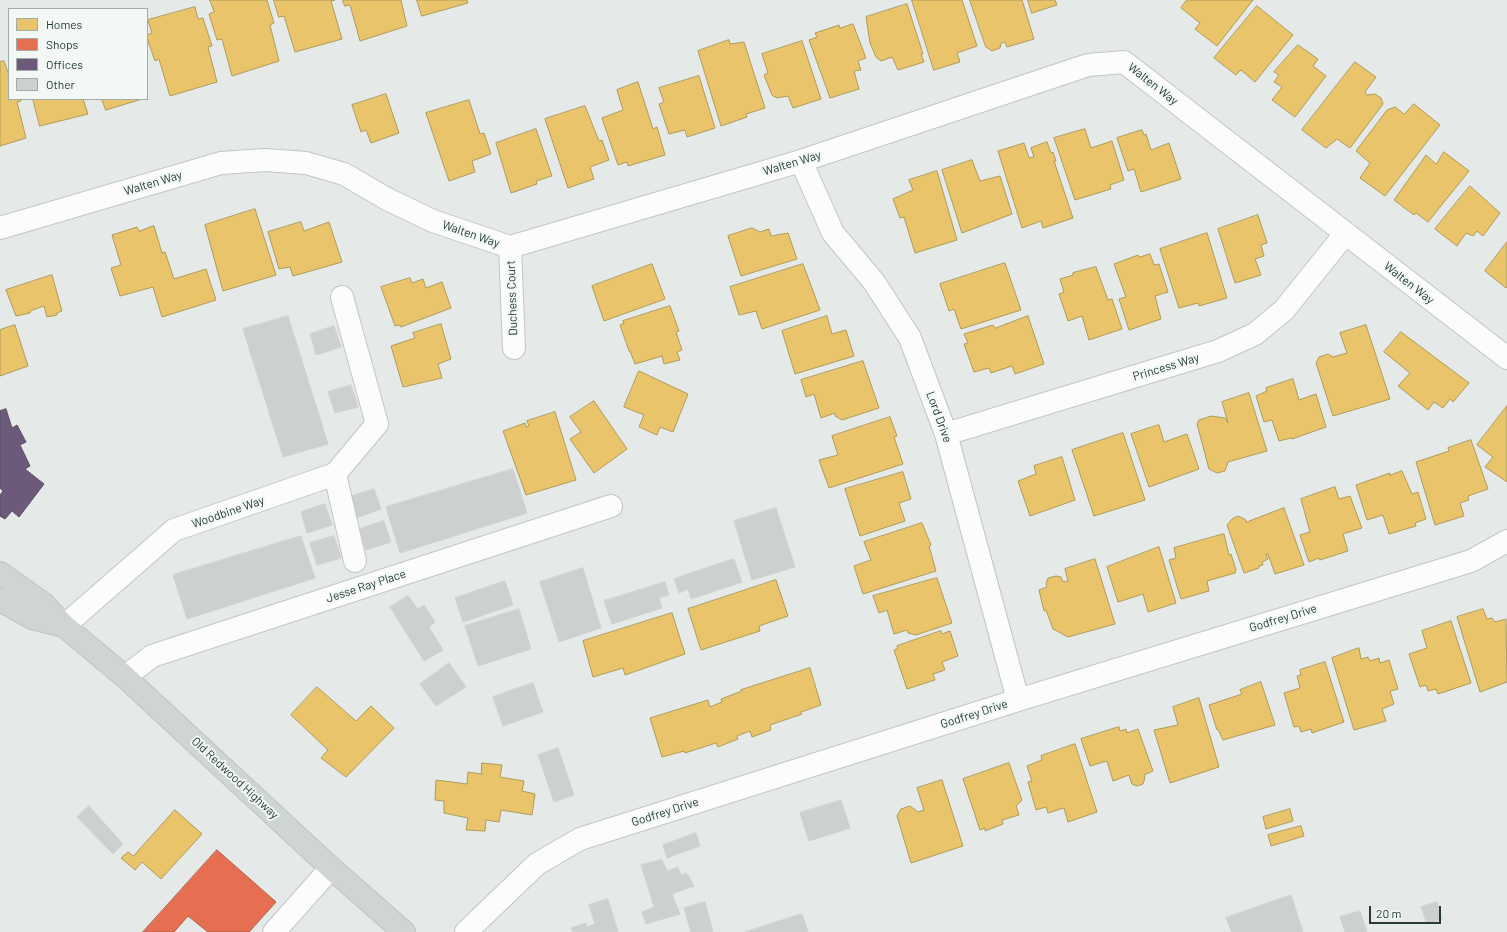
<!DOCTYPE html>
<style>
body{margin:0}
#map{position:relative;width:1507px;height:932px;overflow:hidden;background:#e5e9e7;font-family:Barlow,sans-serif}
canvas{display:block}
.legend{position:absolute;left:8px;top:8px;width:140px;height:92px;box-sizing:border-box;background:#f3f8f6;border:1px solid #a1aca8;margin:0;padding:5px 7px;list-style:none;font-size:12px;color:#253b34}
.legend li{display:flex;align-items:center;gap:8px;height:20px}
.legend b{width:20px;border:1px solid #a1aca8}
.scale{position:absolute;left:1369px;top:906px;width:72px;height:18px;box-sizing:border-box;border:2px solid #253b34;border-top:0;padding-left:5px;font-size:12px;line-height:14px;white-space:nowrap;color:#253b34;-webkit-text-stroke:3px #f3f8f6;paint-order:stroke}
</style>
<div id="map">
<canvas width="1507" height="932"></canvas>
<ul class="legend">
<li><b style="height:11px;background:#e9c46a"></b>Homes</li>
<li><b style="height:11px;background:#e76f51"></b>Shops</li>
<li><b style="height:11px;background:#6d597a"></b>Offices</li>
<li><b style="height:11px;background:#ccd1cf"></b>Other</li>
</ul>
<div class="scale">20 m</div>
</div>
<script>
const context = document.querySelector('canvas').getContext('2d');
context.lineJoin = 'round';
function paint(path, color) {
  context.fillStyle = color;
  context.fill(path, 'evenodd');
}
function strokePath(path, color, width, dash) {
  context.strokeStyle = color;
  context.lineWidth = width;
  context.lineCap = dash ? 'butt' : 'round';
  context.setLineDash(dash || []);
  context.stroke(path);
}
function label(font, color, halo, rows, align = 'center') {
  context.font = font + ' Barlow,sans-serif';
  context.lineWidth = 4;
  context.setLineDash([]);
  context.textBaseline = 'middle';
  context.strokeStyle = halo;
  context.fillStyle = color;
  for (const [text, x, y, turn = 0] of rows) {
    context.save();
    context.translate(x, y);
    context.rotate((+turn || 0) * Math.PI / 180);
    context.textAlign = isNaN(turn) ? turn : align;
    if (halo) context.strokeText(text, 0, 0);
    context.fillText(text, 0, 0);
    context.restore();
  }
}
const homes = new Path2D(`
 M210 0H267L274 23 270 25 279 61 232 76 222 39 217 40 209 14 214 12Z
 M274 0H335L331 1 342 39 295 52 284 16 279 17Z
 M343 0H401L407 26 360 41 350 5 345 6Z
 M417 0H467L468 3 422 16Z
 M912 0H962L977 46 957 53 960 62 934 70Z
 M970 0H1022L1034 39 1007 47 1005 42 1001 43 1000 48 992 51 986 47Z
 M1028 0H1055L1057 5 1032 13Z
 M1187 0H1253L1217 46 1195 29 1200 23 1181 8Z
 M907 4 923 54H921L924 62 898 70 892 57 881 61 876 57 870 43 866 17Z
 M1257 6 1293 35 1255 82 1241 70 1236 75 1214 58Z
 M195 7 198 19 203 18 212 46 208 47 217 82 170 96 159 59 155 61 147 38V35L152 33 148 20Z
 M853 24 866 58 858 61 861 70 854 71 859 89 830 98 809 40 817 37 815 33 839 25 840 28Z
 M729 40 730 44 744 42 765 108 746 114 747 117 721 126 698 51Z
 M802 41 821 99 793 108 788 96 777 98 772 95 764 75 768 73 762 54Z
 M1298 45 1318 59 1313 66 1326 76 1295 117 1272 100 1282 87 1274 82 1279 75 1274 72Z
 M4 61 9 75V99H20L21 101 17 102 26 138 0 146V62Z
 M1355 62 1376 77 1365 92 1367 95 1375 94 1381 98 1383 104 1350 148 1337 139 1326 148 1302 130Z
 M699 76 715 128 687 137 685 130 669 134 659 104 664 102 659 88Z
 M638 82 653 129 657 127 665 155 628 166 627 162 618 165 602 118 623 110 617 90Z
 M386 94 399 133 371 143 366 130 361 132 352 105Z
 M33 99H83L88 114 40 126Z
 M102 99H142L106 110Z
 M469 100 480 134 484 133 491 154 472 161 475 172 449 181 426 113Z
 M1414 104 1440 125 1385 196 1360 178 1370 163 1356 151 1387 110 1395 107 1404 114Z
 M585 106 599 141 602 140 609 160 590 167 594 179 568 188 545 119Z
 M536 129 552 176 536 181 537 184 511 193 496 143Z
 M1085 129 1091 148 1112 141 1124 180 1110 185 1111 189 1075 200 1054 138Z
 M1142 130 1144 135 1146 134 1151 150 1169 143 1181 179 1141 192 1134 169 1128 171 1117 138Z
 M1047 142 1051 153 1053 152 1056 161H1054L1073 218 1043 228 1041 221 1022 228 998 151 1024 143 1029 158 1034 157 1031 148Z
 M1444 152 1469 171 1428 222 1416 213 1414 215 1394 200 1426 155 1436 164Z
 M972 160 980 181 1000 176 1012 214 962 233 942 170Z
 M937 171 957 240 915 253 904 217 900 218 893 199 913 190 909 180Z
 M1470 186 1500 213 1483 236 1477 231 1473 236 1466 233 1457 246 1435 229Z
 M255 209 276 275 223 291 205 225Z
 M1258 215 1267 243 1261 245 1264 256 1255 259 1261 275 1235 283 1218 229Z
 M301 222 304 231 329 222 342 262 293 276 290 267 279 269 268 232Z
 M154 226 162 253 165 252 174 279 206 269 216 300 162 317 153 287 120 296 111 268 121 265 112 235 137 227 139 231Z
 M752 228 760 232 769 229 771 236 788 233 797 259 741 276 728 236Z
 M1207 233 1227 298 1199 306 1198 303 1179 308 1160 249Z
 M1507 242V287L1506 288 1485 271Z
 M1150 254 1154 265 1159 264 1168 292 1155 296 1161 319 1129 330 1119 299 1126 297 1114 264 1138 255 1139 257Z
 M1005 263 1021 310 961 329 954 309 949 311 940 284Z
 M652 264 665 299 604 321 592 286Z
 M803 264 820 310 762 329 756 311 739 315 730 287Z
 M1096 267 1108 300 1112 299 1122 329 1089 340 1082 316 1068 321 1059 294 1064 292 1060 279 1073 275V273Z
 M52 275 62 311 57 313V315L47 317 44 306 30 311V313L16 316 6 290Z
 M410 278 412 283 423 279 426 288 442 282 451 308 401 327 400 325 395 326 381 287Z
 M670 306 679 331 676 332 682 350 677 352 680 360 664 364 662 356 635 364 630 351H629L620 325 624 323 623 321Z
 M827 316 832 334 846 330 854 356 795 374 782 331Z
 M1028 316 1044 364 1015 374 1012 366 991 373 989 368 974 372 964 344 968 343 964 334 993 325 995 328Z
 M441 324 451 359 438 364 442 378 403 387 391 346 415 338 413 333Z
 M15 325 28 366 0 376V330Z
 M1366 325 1390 399 1333 416 1316 363 1319 357 1328 354 1333 357 1347 353 1340 333Z
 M1401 332 1469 383 1453 402 1450 399 1443 408 1434 402 1428 410 1398 386 1410 373 1384 352Z
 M863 361 879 408 842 420 835 416V413L821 418 814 394 806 397 801 380Z
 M639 371 688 394 673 432 660 427 657 435 639 427 644 415 624 407Z
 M1293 379 1299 400 1316 394 1326 427 1292 439 1291 438 1279 441 1272 420 1264 422 1256 396 1267 391 1266 388Z
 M1249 393 1267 451 1228 462 1225 471 1217 473 1209 469 1197 424 1199 420 1211 416 1225 418 1228 423 1222 402Z
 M594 401 627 449 594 473 570 439 581 432 570 417Z
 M1507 406V482L1485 467 1493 457 1477 445Z
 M555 412 576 480 526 495 503 431 525 423 526 427 529 426 527 421Z
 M890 417 897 436 894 437 903 464 829 488 819 460 838 455 832 436Z
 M1159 425 1164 442 1187 434 1199 469 1149 487 1131 434Z
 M1123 433 1145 500 1094 516 1072 450Z
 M1471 440 1488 489 1468 496 1469 500 1460 503 1464 516 1435 525 1416 462 1449 451 1448 448Z
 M1062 457 1075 500 1030 516 1018 481 1036 474 1034 466Z
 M1402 471 1412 494 1418 492 1426 519 1415 523 1416 526 1389 534 1383 515 1367 520 1356 485 1390 473V475Z
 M903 472 911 499 899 503 905 521 860 536 845 489Z
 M1335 487 1339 499 1350 496 1362 528 1343 534 1348 551 1320 560 1319 558 1309 562 1300 535 1310 532 1301 499Z
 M1284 508 1304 565 1275 574 1268 554H1266L1268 559 1262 562 1263 565 1259 566V568L1244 573 1227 525 1232 519 1238 516 1246 520V522Z
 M922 523 931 545 929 546 936 571 863 594 854 566 871 560 864 542Z
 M1224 534 1229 555 1231 554 1236 570 1235 573 1207 581 1209 591 1181 599 1169 560 1176 558 1174 548Z
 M1159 547 1176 603 1148 612 1143 594 1118 602 1107 567Z
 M1095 559 1115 624 1068 637 1053 629 1046 610 1044 611 1039 590 1047 587 1046 583 1048 578 1056 576 1061 577 1063 582 1068 581 1065 569Z
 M937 578 952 623 916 635 908 633 907 630 894 634 887 610 879 613 873 596Z
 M776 580 788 616 759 626 760 631 701 650 688 609Z
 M1483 609 1487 619 1492 618 1495 622 1506 619 1507 682 1480 692 1457 617Z
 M672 613 685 654 625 675 623 668 593 677 583 641Z
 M1451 621 1471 683 1438 694 1436 689 1428 691 1426 685 1420 687 1409 654 1427 648 1422 631Z
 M941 631 942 634 950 631 958 656 942 662 945 670 933 674 935 680 907 689 894 650 898 648 897 646Z
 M1359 648 1361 659 1368 657 1370 661 1379 658 1380 663 1389 660 1398 689 1390 691 1394 704 1382 709 1386 721 1354 730 1332 658Z
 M1325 662 1344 722 1312 733 1311 729 1301 732 1299 726 1294 727 1284 693 1300 688 1297 676 1301 675 1300 670Z
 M810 668 821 705 801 712 802 714 770 725 771 730 752 737 750 731 737 736 738 739 718 747 716 743 685 753 684 751 662 757 650 718 708 700 710 707 722 702 721 699 742 691 741 690Z
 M1261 682 1275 725 1223 740 1218 729 1217 730 1209 705 1242 694 1240 690Z
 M317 687 356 721 371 706 394 728 346 777 321 758 328 750 291 715Z
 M1199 698 1219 767 1170 783 1154 730 1178 725 1173 707Z
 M1119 727 1120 731 1126 729 1127 733 1138 729 1153 771 1144 775 1145 778 1143 784 1137 786 1132 784 1129 775 1113 781 1107 761 1090 766 1081 739Z
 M1075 744 1097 812 1068 822 1064 808 1048 813 1046 807 1036 810 1028 782 1032 781 1027 766 1042 760 1041 756Z
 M482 763 502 765 500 777 524 781 522 791 535 794 532 815 501 810 499 822 486 820 485 831 466 830 468 818 444 813V801L435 800 436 780 467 784 468 772 481 774Z
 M1009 763 1022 800 1016 806 1019 815 1002 820 1003 824 985 831V828L980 830 963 779Z
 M942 780 963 846 911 863 897 816 901 809 910 806 918 812 924 810 917 788Z
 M1290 809 1293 821 1266 829 1263 817Z
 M175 810 202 834 161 879 142 862 135 870 121 858 128 852 133 856Z
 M1301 826 1304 836 1271 846 1268 835Z`);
paint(homes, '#e9c46a');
strokePath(homes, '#ae9b5a', 1);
const shops = new Path2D(`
 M217 850 276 902 249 932H208L188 916 174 932H143Z`);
paint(shops, '#e76f51');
strokePath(shops, '#ad5f48', 1);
const offices = new Path2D(`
 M6 409 12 428 17 425 26 442 20 445 30 466 25 469 44 484 19 517 12 511 5 519 0 516V495L3 491 0 488V411Z`);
paint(offices, '#6d597a');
strokePath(offices, '#575065', 1);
const building = new Path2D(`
 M288 316 328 444 283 457 243 329Z
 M334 326 341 347 316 355 310 334Z
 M351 385 358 407 335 413 328 392Z
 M513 469 527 513 400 553 386 507Z
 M374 489 381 509 356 518 349 497Z
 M325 504 332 525 307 533 301 512Z
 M776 508 795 567 752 580 734 521Z
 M384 521 391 542 366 550 360 529Z
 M301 536 315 578 187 619 173 575Z
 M334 536 341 558 317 565 310 543Z
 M734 559 742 582 691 599 688 589 679 593 674 579Z
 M583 568 601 628 559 642 540 582Z
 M505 581 513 605 463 622 455 598Z
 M665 582 669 595 659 598 662 608 612 624 604 601Z
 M408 596 418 609 424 605 435 622 429 627 443 650 424 661 390 607Z
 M519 609 531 649 478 666 465 626Z
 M449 663 466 687 436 706 420 684Z
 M533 683 543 712 503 726 493 697Z
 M558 748 574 795 554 802 538 755Z
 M841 800 850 828 809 841 800 813Z
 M89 806 123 844 113 854 77 817Z
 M696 833 700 846 667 858 663 845Z
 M662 860 667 871 678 867 681 875 687 873 694 886 672 894 680 914 646 924 642 912 654 907 641 865Z
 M1291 895 1303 932H1232L1226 918Z
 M608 899 618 932H573L571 928 586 923 587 927 595 924 589 905Z
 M705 902 713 932H691L684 908Z
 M1437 902 1442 919 1427 924 1421 907Z
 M1360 911 1367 932H1345L1340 917Z
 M802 914 808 932H745Z`);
paint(building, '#ccd1cf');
strokePath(building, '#ced2d0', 1);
const minor = new Path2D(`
 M801 161 833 233 874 282 910 338 946 434 1018 700
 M0 228 221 163 265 160 306 163 344 174 387 199 433 221 510 247 801 161 1088 65 1124 62 1507 358
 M510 247 514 348
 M946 434 1218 351 1255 334 1284 310 1345 234
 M335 474 377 424 342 297
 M64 626 174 530 335 474 355 561
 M125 677 152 656 611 506
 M274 932 331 868
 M466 932 537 864 580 839 1018 700 1471 561 1507 541`);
const major = new Path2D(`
 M0 573 44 604 64 626 125 677 331 868 404 932
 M0 600 32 618 64 626`);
strokePath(minor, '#c2c6c4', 24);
strokePath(major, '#bdc5c2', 24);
strokePath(minor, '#fbfcfb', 22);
strokePath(major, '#ced5d3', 22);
label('12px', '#253b34', '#f3f8f6', [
 ["Walten Way",1153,84,38],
 ["Walten Way",792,163,-17],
 ["Walten Way",153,183,-17],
 ["Walten Way",471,234,19],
 ["Walten Way",1409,283,38],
 ["Duchess Court",512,298,-92],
 ["Princess Way",1166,367,-17],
 ["Lord Drive",939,417,70],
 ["Woodbine Way",228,512,-19],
 ["Jesse Ray Place",366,586,-18],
 ["Godfrey Drive",1283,618,-17],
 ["Godfrey Drive",974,714,-18],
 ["Old Redwood Highway",235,778,43],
 ["Godfrey Drive",665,812,-18]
]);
</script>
